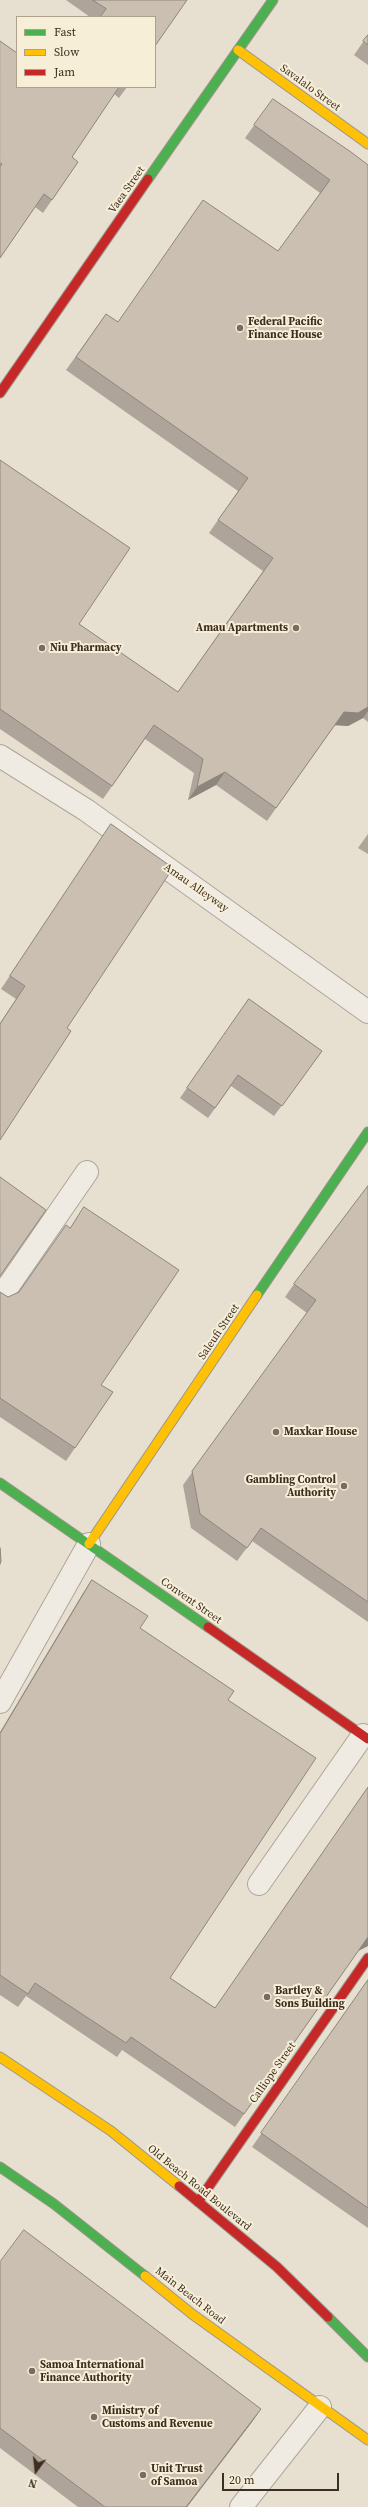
<!DOCTYPE html>
<style>
body{margin:0}
#map{position:relative;width:368px;height:2507px;overflow:hidden;background:#e7e0d1;font-family:"Source Serif 4",serif}
canvas{display:block}
.legend{position:absolute;left:16px;top:16px;width:140px;height:72px;box-sizing:border-box;background:#f7eed8;border:1px solid #ada18e;margin:0;padding:5px 7px;list-style:none;font-size:12px;color:#3d2e20}
.legend li{display:flex;align-items:center;gap:8px;height:20px}
.legend b{width:20px;border:1px solid #ada18e}
.north{position:absolute;left:16px;top:2451px;width:40px;height:40px;-webkit-text-stroke:3px #f7eed8;paint-order:stroke;rotate:195deg;font-size:11px;font-weight:700;line-height:16px;text-align:center;color:#3d2e20}
.north::after{content:'';display:block;margin:auto;width:14px;height:18px;background:#3d2e20;clip-path:polygon(50% 0,100% 100%,50% 72%,0 100%)}
.scale{position:absolute;left:222px;top:2473px;width:117px;height:18px;box-sizing:border-box;border:2px solid #3d2e20;border-top:0;padding-left:5px;font-size:12px;line-height:14px;white-space:nowrap;color:#3d2e20;-webkit-text-stroke:3px #f7eed8;paint-order:stroke}
</style>
<div id="map">
<canvas width="368" height="2507"></canvas>
<ul class="legend">
<li><b style="height:5px;background:#4caf50"></b>Fast</li>
<li><b style="height:5px;background:#ffc107"></b>Slow</li>
<li><b style="height:5px;background:#c62828"></b>Jam</li>
</ul>
<div class="north">N</div>
<div class="scale">20 m</div>
</div>
<script>
const context = document.querySelector('canvas').getContext('2d');
context.lineJoin = 'round';
function strokePath(path, color, width, dash) {
  context.strokeStyle = color;
  context.lineWidth = width;
  context.lineCap = dash ? 'butt' : 'round';
  context.setLineDash(dash || []);
  context.stroke(path);
}
function paint(path, color) {
  context.fillStyle = color;
  context.fill(path, 'evenodd');
}
function label(font, color, halo, rows, align = 'center') {
  context.font = font + ' "Source Serif 4",serif';
  context.lineWidth = 4;
  context.setLineDash([]);
  context.textBaseline = 'middle';
  context.strokeStyle = halo;
  context.fillStyle = color;
  for (const [text, x, y, turn = 0] of rows) {
    context.save();
    context.translate(x, y);
    context.rotate((+turn || 0) * Math.PI / 180);
    context.textAlign = isNaN(turn) ? turn : align;
    if (halo) context.strokeText(text, 0, 0);
    context.fillText(text, 0, 0);
    context.restore();
  }
}
const lane = new Path2D(`
 M0 1298 87 1172
 M0 1702 89 1544
 M259 1884 363 1735
 M241 2507 320 2407`);
const street = new Path2D(`
 M0 756 86 810 368 1012`);
const fast = new Path2D(`
 M148 179 273 0
 M257 1295 368 1132
 M0 1483 208 1627
 M0 2167 54 2204 145 2276
 M328 2317 368 2357`);
const slow = new Path2D(`
 M238 50 368 144
 M89 1544 257 1295
 M0 2057 111 2131 179 2186
 M145 2276 192 2314 368 2440`);
const jam = new Path2D(`
 M0 393 148 179
 M208 1627 368 1739
 M179 2186 277 2267 328 2317
 M198 2202 368 1958`);
strokePath(lane, '#ada599', 24);
strokePath(street, '#ada599', 24);
strokePath(fast, '#9c958a', 11);
strokePath(slow, '#9c958a', 11);
strokePath(jam, '#9c958a', 11);
strokePath(lane, '#efebe3', 22);
strokePath(street, '#efebe3', 22);
strokePath(fast, '#4caf50', 9);
strokePath(slow, '#ffc107', 9);
strokePath(jam, '#c62828', 9);
paint(new Path2D(`
 M66 0H187L155 17H90Z
 M368 35V65L354 55Z
 M0 41 17 87H127L119 98 114 94 72 157 78 162 43 213 35 207 0 258Z
 M273 99 368 165V722L363 718 348 726 334 725 267 821 216 785 188 800 194 773 145 739 103 799 0 729V460L79 624 178 692 263 571 209 533 238 491 66 370 106 314 118 322 278 251 320 193 245 138Z
 M111 824 67 1028 0 1140V1023L16 999 1 989Z
 M368 834V854L358 848Z
 M249 999 322 1051 274 1116 231 1086 208 1118 180 1098Z
 M368 1186V1622L252 1541 237 1561 191 1528 183 1485 307 1313 285 1297 294 1284Z
 M0 1292 101 1385 113 1392 66 1461 0 1417Z
 M92 1580 140 1628 228 1700 170 1978 215 2008 368 1946 358 1951 235 2127 122 2050 117 2057 26 1996 18 2007 0 1995V1732L83 1593Z
 M368 1980V2228L252 2147Z
 M0 2262 261 2409 252 2422 187 2507H78L0 2448Z`), '#afa499');
paint(new Path2D(`
 M368 707V711L363 718 348 726 334 725 267 821 344 712Z
 M225 772 216 785 188 800 197 787Z
 M367 1937H368V1946L358 1951Z
 M261 2409 252 2422 187 2507H186Z`), '#8e867d');
const building = new Path2D(`
 M93 0H187L155 46V17H100L106 9Z
 M368 35V45L363 41Z
 M0 41 17 53V87H119L72 157 78 162 52 200 44 194 0 258V167L2 164 0 163Z
 M273 99 351 152 368 165V707L358 713 344 712 276 808 225 772 197 787 203 759 154 725 112 786 0 709V460L130 548 79 624 178 692 273 558 218 520 248 478 76 357 106 314 118 322 203 200 278 251 330 180 254 125Z
 M111 824 173 868 67 1028 71 1031 0 1140V1024L25 986 10 976Z
 M249 999 322 1051 282 1106 238 1075 215 1108 187 1088Z
 M0 1177 46 1210 0 1276Z
 M368 1186V1602L261 1528 247 1548 200 1514 192 1471 316 1300 294 1284Z
 M84 1207 179 1270 101 1385 113 1392 75 1448 0 1398V1292L8 1297 19 1292 66 1225 70 1228Z
 M0 1548 1 1561 0 1564Z
 M92 1580 148 1616 140 1628 234 1691 228 1700 316 1758 170 1978 215 2008 368 1787V1937L244 2114 131 2037 126 2043 35 1983 28 1994 0 1975V1734Z
 M368 1980V2208L261 2133Z
 M24 2230 261 2409 186 2507H105L0 2428V2262Z`);
paint(building, '#cbbfb2');
strokePath(building, '#8e867d', 1);
for (const [x, y, r, color] of [
 [240,328,4,"#786c5e"],
 [296,628,4,"#786c5e"],
 [42,648,4,"#786c5e"],
 [276,1432,4,"#786c5e"],
 [344,1486,4,"#786c5e"],
 [267,1997,4,"#786c5e"],
 [32,2371,4,"#786c5e"],
 [94,2417,4,"#786c5e"],
 [143,2475,4,"#786c5e"]
]) {
  const dot = new Path2D();
  dot.arc(x, y, r, 0, 2 * Math.PI);
  context.fillStyle = color;
  context.fill(dot);
  strokePath(dot, '#f7eed8', 1.5);
}
label('11px', '#3d2e20', '#f7eed8', [
 ["Savalalo Street",310,88,36],
 ["Vaea Street",127,190,-55],
 ["Amau Alleyway",196,888,35],
 ["Saleufi Street",219,1332,-56],
 ["Convent Street",191,1601,35],
 ["Calliope Street",273,2073,-55],
 ["Old Beach Road Boulevard",199,2188,39],
 ["Main Beach Road",190,2296,38]
]);
label('bold 11px', '#3d2e20', '#f7eed8', [
 ["Federal Pacific",248,322],
 ["Finance House",248,335],
 ["Amau Apartments",288,628,"right"],
 ["Niu Pharmacy",50,648],
 ["Maxkar House",284,1432],
 ["Gambling Control",336,1480,"right"],
 ["Authority",336,1493,"right"],
 ["Bartley &",275,1991],
 ["Sons Building",275,2004],
 ["Samoa International",40,2365],
 ["Finance Authority",40,2378],
 ["Ministry of",102,2411],
 ["Customs and Revenue",102,2424],
 ["Unit Trust",151,2469],
 ["of Samoa",151,2482]
], 'left');
</script>
